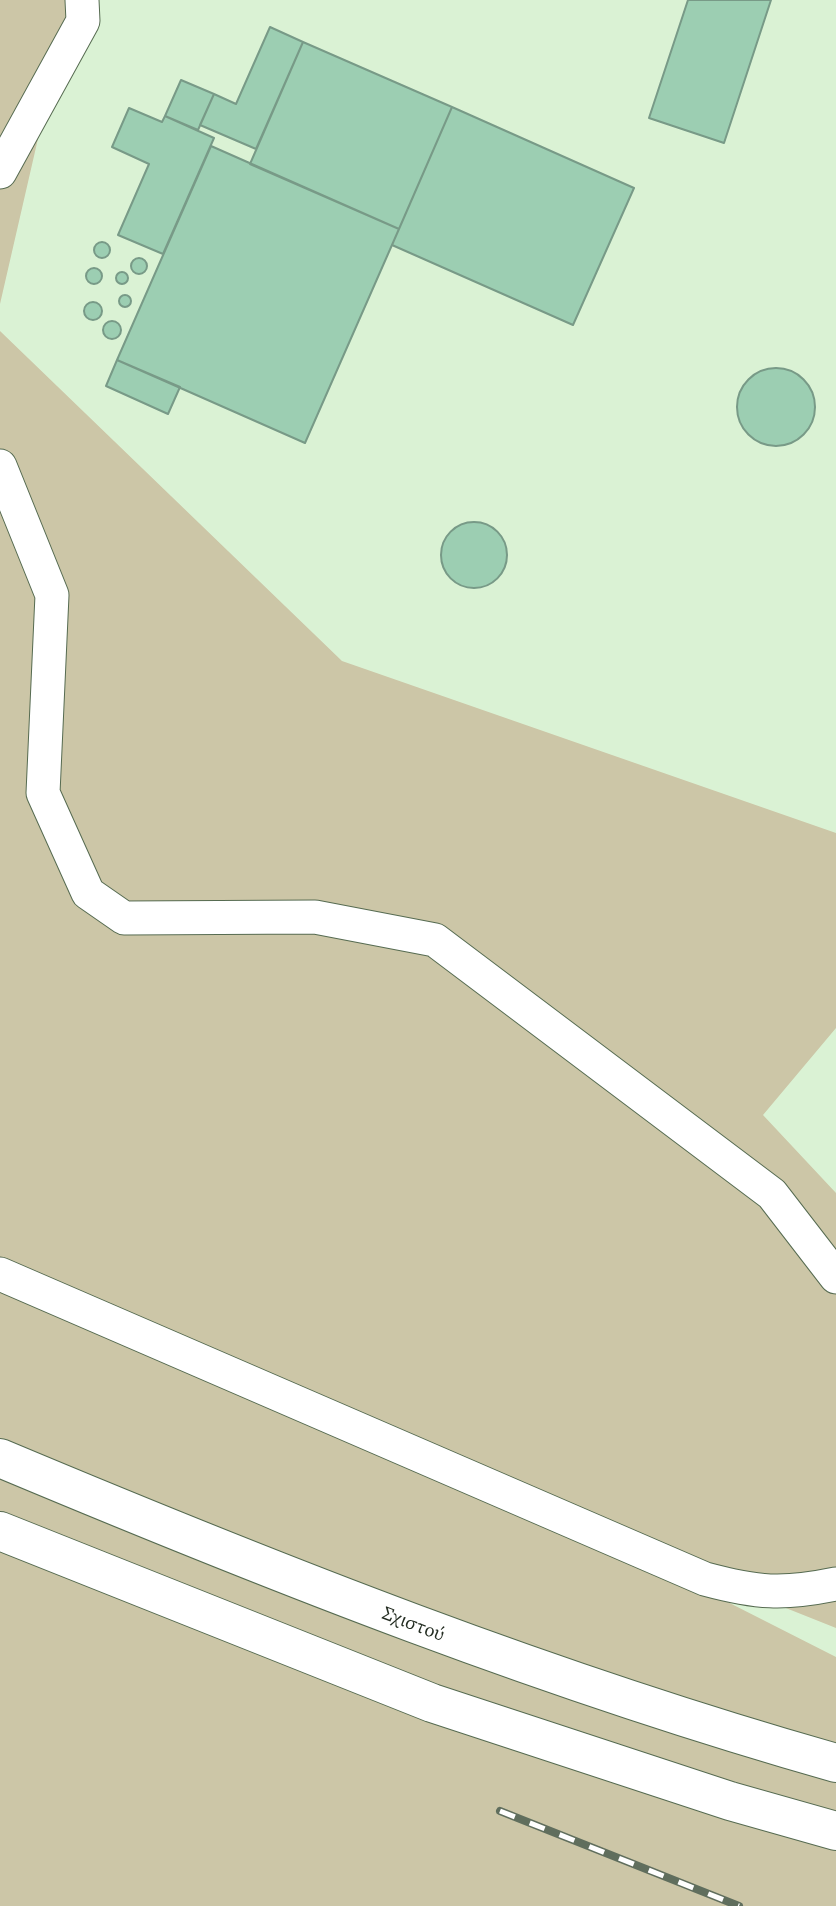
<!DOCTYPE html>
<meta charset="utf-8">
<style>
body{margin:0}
canvas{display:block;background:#daf2d4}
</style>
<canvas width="836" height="1906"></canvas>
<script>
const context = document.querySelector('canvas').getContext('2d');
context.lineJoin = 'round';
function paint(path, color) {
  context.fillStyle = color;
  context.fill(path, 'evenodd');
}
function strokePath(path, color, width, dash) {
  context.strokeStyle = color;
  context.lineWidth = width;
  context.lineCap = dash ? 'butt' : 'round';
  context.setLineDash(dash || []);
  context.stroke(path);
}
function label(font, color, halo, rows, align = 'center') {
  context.font = font + ' "Source Serif 4",serif';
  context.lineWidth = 7;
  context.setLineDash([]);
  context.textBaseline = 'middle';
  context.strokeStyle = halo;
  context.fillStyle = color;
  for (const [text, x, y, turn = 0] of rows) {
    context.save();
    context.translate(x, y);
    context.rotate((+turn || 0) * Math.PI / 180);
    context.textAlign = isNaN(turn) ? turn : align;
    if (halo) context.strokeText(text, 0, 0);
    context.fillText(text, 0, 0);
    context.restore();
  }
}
paint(new Path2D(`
 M0 0H67L68 8 0 304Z
 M0 331 342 661 836 833V1028L763 1115 836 1193V1628L570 1522 836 1657V1906H0Z`), '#ccc6a7');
const building = new Path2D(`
 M688 0H771L724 143 649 118Z
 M270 27 303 42 256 149 200 125 214 94 236 104Z
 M303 42 452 107 399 229 250 164Z
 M181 80 214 94 198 130 165 116Z
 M452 107 634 188 573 325 392 245Z
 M129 108 162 122 165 116 214 138 163 254 118 235 149 164 112 147Z
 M211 146 399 229 305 443 117 360Z
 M94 250a8 8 0 1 1 16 0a8 8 0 1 1-16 0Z
 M131 266a8 8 0 1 1 16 0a8 8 0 1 1-16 0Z
 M86 276a8 8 0 1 1 16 0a8 8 0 1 1-16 0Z
 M116 278a6 6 0 1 1 12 0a6 6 0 1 1-12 0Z
 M119 301a6 6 0 1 1 12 0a6 6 0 1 1-12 0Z
 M84 311a9 9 0 1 1 18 0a9 9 0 1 1-18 0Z
 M103 330a9 9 0 1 1 18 0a9 9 0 1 1-18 0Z
 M117 360 180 387 168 414 106 386Z
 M737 407a39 39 0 1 1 78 0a39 39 0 1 1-78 0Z
 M441 555a33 33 0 1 1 66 0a33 33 0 1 1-66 0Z`);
paint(building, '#9cceb2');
strokePath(building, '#789a87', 2);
const minor = new Path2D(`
 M0 172 83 21 82 0
 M0 466 52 595 43 793 88 893 124 918 315 917 435 940 772 1194 836 1277
 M0 1274 705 1579C757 1593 783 1595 836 1584`);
const primary = new Path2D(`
 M0 1458C274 1573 550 1682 836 1763
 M0 1531 432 1703 730 1801 836 1831`);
strokePath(minor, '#566b51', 35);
strokePath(primary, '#566b51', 40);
strokePath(minor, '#fff', 33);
strokePath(primary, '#fff', 38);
const rail = new Path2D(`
 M500 1811 739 1906`);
strokePath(rail, '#606e5d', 8);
strokePath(rail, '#fff', 5, [16]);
label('19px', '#242d22', '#fff', [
 ["Σχιστού",413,1625,21]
]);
</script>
